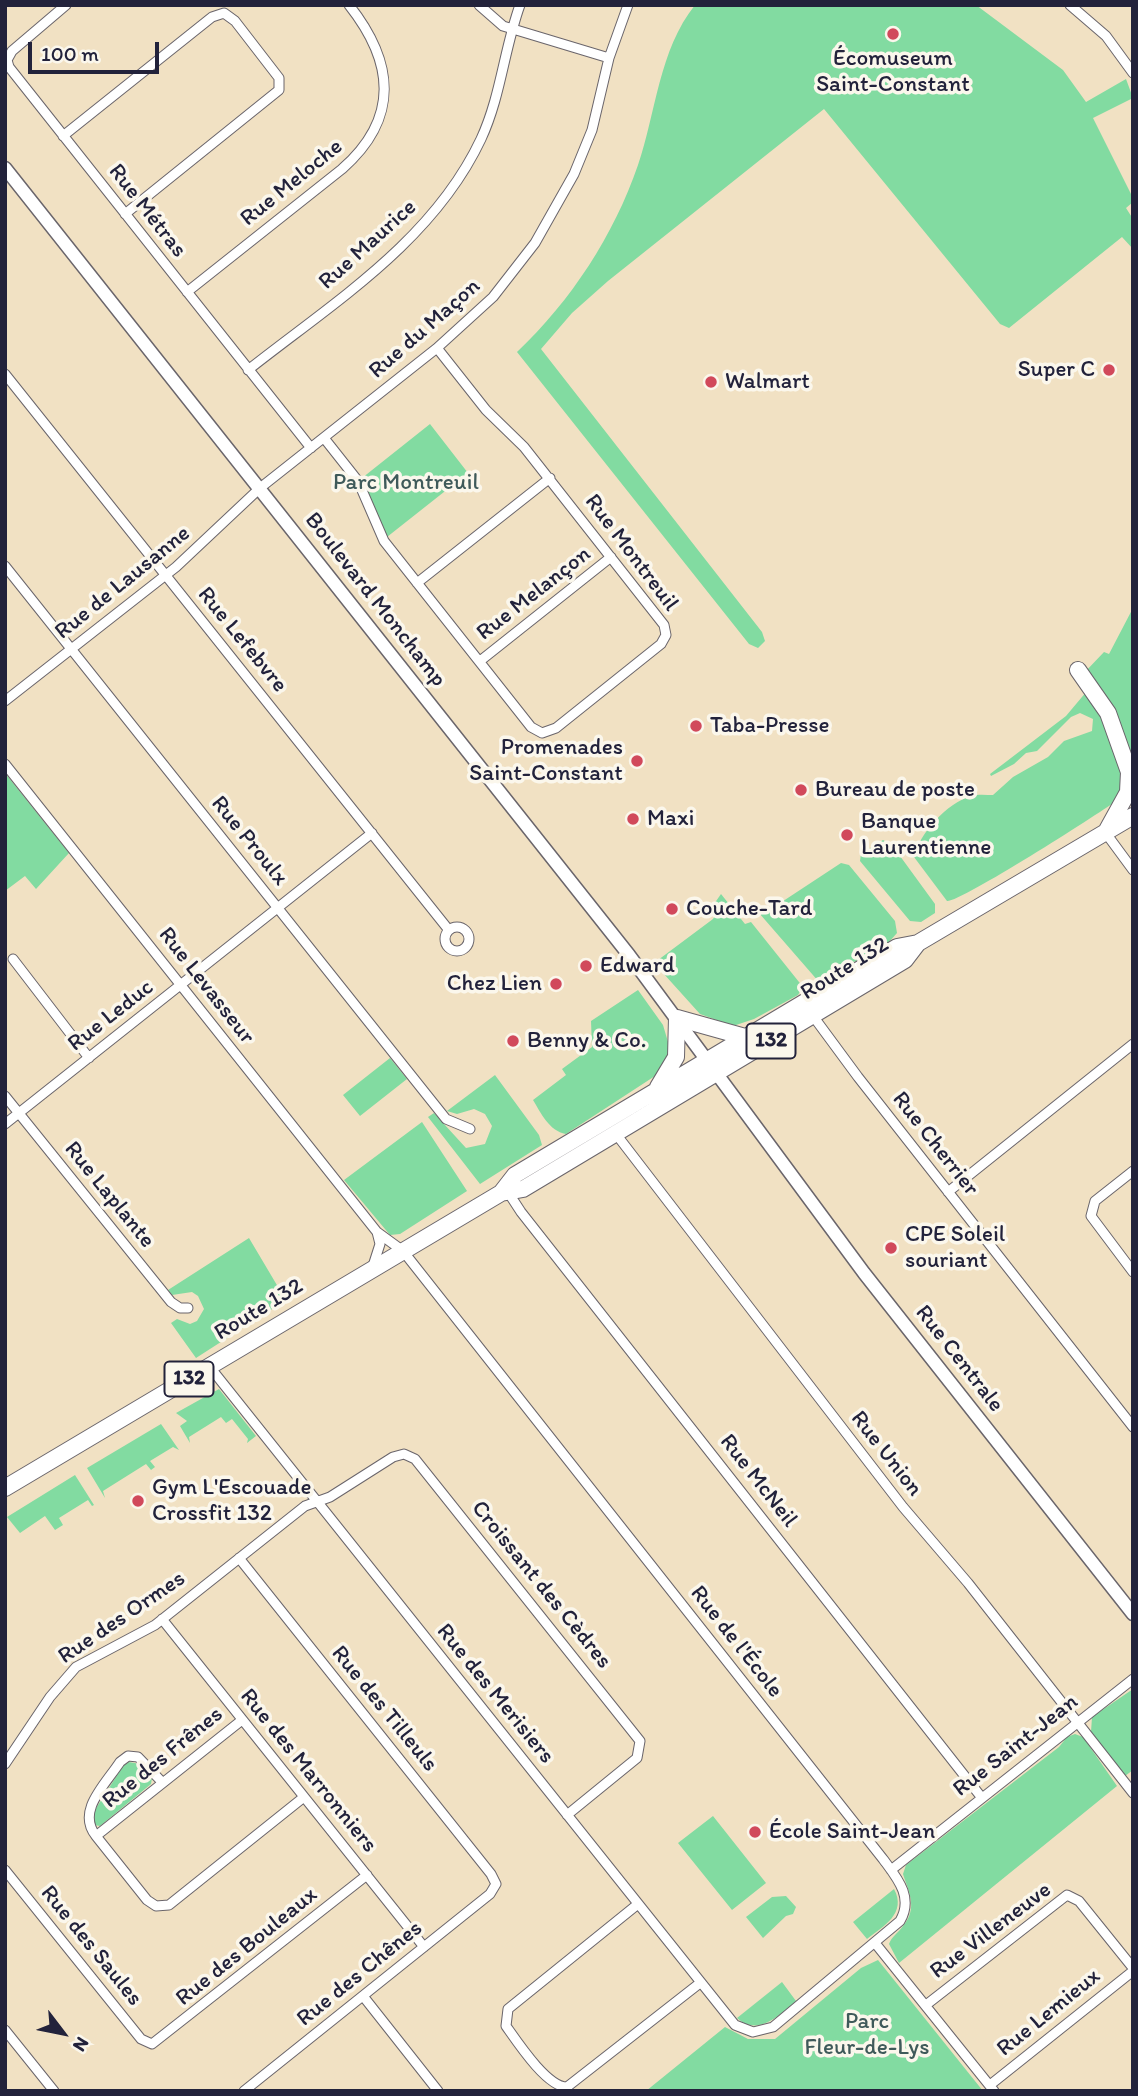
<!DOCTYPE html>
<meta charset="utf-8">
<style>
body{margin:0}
#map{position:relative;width:1138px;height:2096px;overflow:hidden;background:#f1e1c3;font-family:Itim,sans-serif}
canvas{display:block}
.frame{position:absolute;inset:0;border:7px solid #22223b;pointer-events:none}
.north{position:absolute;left:28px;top:1998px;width:70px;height:70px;-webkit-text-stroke:5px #fbf7ec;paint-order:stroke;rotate:122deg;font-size:19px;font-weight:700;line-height:28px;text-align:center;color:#22223b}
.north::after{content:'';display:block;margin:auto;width:24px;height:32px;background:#22223b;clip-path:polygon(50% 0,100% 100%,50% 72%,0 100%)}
.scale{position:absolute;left:28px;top:42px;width:131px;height:32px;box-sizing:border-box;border:4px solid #22223b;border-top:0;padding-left:9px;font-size:21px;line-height:24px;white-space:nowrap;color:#22223b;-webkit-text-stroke:5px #fbf7ec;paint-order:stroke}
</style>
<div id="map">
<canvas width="1138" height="2096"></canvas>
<div class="frame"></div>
<div class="north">N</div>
<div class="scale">100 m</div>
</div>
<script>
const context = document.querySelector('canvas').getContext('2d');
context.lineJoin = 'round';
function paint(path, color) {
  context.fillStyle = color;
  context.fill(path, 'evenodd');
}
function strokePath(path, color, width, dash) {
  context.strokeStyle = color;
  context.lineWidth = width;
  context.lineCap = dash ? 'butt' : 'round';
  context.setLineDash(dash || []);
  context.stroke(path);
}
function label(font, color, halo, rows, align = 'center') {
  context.font = font + ' Itim,sans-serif';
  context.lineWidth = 7;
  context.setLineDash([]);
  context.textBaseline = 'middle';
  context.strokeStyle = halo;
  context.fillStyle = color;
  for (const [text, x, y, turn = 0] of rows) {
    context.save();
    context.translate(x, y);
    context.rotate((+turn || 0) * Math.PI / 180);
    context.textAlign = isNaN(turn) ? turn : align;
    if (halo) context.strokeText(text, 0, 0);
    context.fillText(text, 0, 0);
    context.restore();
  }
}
paint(new Path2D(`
 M695 5H976L1063 70 1086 102 1126 79 1133 98 1093 118 1133 198V202L1126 208 1133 219V249L1122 237 1009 328 1000 324 824 109 608 281 572 313 541 349 762 632 765 641 758 648 749 644 517 352C571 301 614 235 638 165 656 112 659 50 695 5Z
 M430 424 468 473 387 537 362 478Z
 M1133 608V769L1084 673 1104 652 1109 654Z
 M1087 691 1098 707 1125 780 1116 801C1097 815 959 903 947 901L914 857C919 834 947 803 971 796 978 794 986 795 993 795L1013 777 1048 757 1064 741 1092 731 1093 719 1080 713 1071 717 1037 751 1026 753 1014 764 991 776 990 774 1066 716Z
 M5 773 69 853 36 889 25 876 5 891Z
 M883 840 892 845 935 904V913L921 922 910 921 860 861 861 854Z
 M841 863 849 865 895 921 897 933 889 942 819 982 759 913 761 909 765 913Z
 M721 894 745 924 751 922 803 987 798 995 754 1019 733 1026 700 1014 654 963 713 919 718 911 714 904Z
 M638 990 663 1025 671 1052 655 1076 566 1134C549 1131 541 1113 533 1100L566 1075 562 1069 592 1047 591 1021Z
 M390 1058 407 1079 360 1116 343 1095Z
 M495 1075 539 1135 542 1145 480 1184 428 1117 434 1113 466 1148 485 1144 492 1126 485 1114 474 1109 457 1114 447 1111Z
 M422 1122 467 1191 400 1234 390 1235 344 1180Z
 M249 1238 284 1297 283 1302 196 1358 171 1323 177 1319 190 1324 197 1321 204 1309 198 1296 192 1292 172 1295 168 1290Z
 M219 1389 256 1436 247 1443 248 1439 232 1419 226 1423 221 1417 189 1437 190 1443 180 1426 187 1421 176 1413Z
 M161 1424 179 1450 173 1447 150 1461 155 1467 151 1470 146 1464 103 1491 105 1498 87 1468Z
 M75 1475 94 1505 92 1506 88 1500 59 1518 63 1525 55 1530 45 1516 20 1533 7 1517Z
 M1133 1689V1770L1125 1776 1091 1732 1092 1717Z
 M1075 1734 1083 1737 1117 1786 899 1963 889 1944C892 1936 898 1933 903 1926 918 1908 909 1893 903 1874L906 1865 1059 1747 1067 1737Z
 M129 1762 140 1764 152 1778 151 1784 100 1826 94 1825 93 1813 123 1766Z
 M713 1816 766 1883 732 1910 678 1843Z
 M894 1889C907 1913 884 1926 867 1939L853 1922Z
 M786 1896 796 1907 793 1914 786 1916 763 1938 746 1917 772 1897Z
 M878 1960 983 2091H646L725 2027 748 2039H775L861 1968Z
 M782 1982 796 2001C780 2015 758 2037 737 2018Z`), '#82dba1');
const minor = new Path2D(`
 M66 5 12 51 7 60 9 67 311 448
 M479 5 503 26 609 58
 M1070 5 1106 36 1133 73
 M63 136 212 17 224 13 235 21 279 78V90L125 214
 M187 292 342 169C400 118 394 62 349 5
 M248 370C334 302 433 241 481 139 501 96 504 49 520 5
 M5 374 448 929
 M324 438 358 481 384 541 531 727 542 733 556 728 661 644 666 635 664 625 524 447 486 410 437 348
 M5 566 446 1119 470 1129
 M417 583 550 478
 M480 661 611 557
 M5 701 176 567 260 488 437 348 493 297 535 243 574 174 592 130 609 58 628 5
 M5 764 377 1232 403 1251 883 1859C897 1878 914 1897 900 1921L773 2027 753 2032 735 2025 209 1366
 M1105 832 1133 870
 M445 939a12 12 0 1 1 24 0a12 12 0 1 1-24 0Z
 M13 959 89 1058
 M813 1016 858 1077 1133 1427
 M5 1096 171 1302 180 1308H188
 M5 1124 372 833
 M616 1134 903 1507 968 1583 1133 1793
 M1133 1171 1095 1201 1091 1216 1133 1272
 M506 1189 521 1212 982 1798
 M948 1192 1133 1044
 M372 1269 380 1244 377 1232
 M239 1558 491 1874 496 1884 490 1894 244 2091
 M162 1619 424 1947
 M242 1720 96 1836 147 1900 156 1906 169 1905 304 1797
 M5 1764 50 1697 76 1667 155 1625 305 1506 330 1497 393 1457 404 1454 415 1459 640 1741 637 1758 567 1815
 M96 1836C76 1811 105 1785 120 1762L128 1756 138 1757 162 1782
 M5 1870 141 2039 152 2044 367 1875
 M891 1870 1133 1679
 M638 1904 508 2009 506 2026C518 2043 547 2087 567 2087L700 1983
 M875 1943 994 2091
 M363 1996 438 2091
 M926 2005 1067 1895 1079 1901 1133 1968
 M5 2030 54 2091
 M990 2085 1133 1971`);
const tertiary = new Path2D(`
 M5 168 629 955 864 1273 1133 1614`);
const trunk = new Path2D(`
 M1078 670 1108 713 1129 772 1128 792 1107 830
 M658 1087 676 1057 677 1018 745 1037
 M501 1193 515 1175 897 947 918 943 1133 816
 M5 1488 501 1193 523 1189 905 960 918 943`);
strokePath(minor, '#6a656b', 11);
strokePath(tertiary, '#6a656b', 15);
strokePath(trunk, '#6a656b', 18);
strokePath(minor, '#fff', 9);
strokePath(tertiary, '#fff', 12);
strokePath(trunk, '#fff', 16);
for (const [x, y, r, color] of [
 [893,34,7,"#d1495b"],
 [1109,370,7,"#d1495b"],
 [711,382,7,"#d1495b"],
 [696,726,7,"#d1495b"],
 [637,761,7,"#d1495b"],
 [801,790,7,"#d1495b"],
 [633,819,7,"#d1495b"],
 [847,835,7,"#d1495b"],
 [672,909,7,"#d1495b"],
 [586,966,7,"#d1495b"],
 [556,984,7,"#d1495b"],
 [513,1041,7,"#d1495b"],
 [891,1248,7,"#d1495b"],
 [138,1501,7,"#d1495b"],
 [755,1832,7,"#d1495b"]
]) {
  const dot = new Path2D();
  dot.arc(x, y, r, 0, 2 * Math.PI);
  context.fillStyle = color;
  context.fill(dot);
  strokePath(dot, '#fbf7ec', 2.5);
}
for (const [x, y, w] of [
 [771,1041,49],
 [189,1379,49]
]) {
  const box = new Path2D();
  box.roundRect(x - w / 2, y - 17.5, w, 35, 5);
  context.fillStyle = '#fbf7ec';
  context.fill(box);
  strokePath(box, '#22223b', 2);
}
label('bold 21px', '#22223b', null, [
 ["132",771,1041],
 ["132",189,1379]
]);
label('23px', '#22223b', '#fbf7ec', [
 ["Écomuseum",893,59,"center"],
 ["Saint-Constant",893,85,"center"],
 ["Super C",1095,370,"right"],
 ["Walmart",725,382],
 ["Taba-Presse",710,726],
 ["Promenades",623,748,"right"],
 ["Saint-Constant",623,774,"right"],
 ["Bureau de poste",815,790],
 ["Maxi",647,819],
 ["Banque",861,822],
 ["Laurentienne",861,848],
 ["Couche-Tard",686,909],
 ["Edward",600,966],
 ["Chez Lien",542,984,"right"],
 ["Benny & Co.",527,1041],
 ["CPE Soleil",905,1235],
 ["souriant",905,1261],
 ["Gym L'Escouade",152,1488],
 ["Crossfit 132",152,1514],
 ["École Saint-Jean",769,1832]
], 'left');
label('23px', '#22223b', '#fbf7ec', [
 ["Rue Meloche",292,183,-39],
 ["Rue Métras",147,211,52],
 ["Rue Maurice",368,245,-42],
 ["Rue du Maçon",425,329,-41],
 ["Rue Montreuil",631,553,53],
 ["Rue de Lausanne",123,583,-39],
 ["Rue Melançon",534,594,-38],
 ["Boulevard Monchamp",375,600,52],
 ["Rue Lefebvre",242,640,51],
 ["Rue Proulx",249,841,51],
 ["Route 132",845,969,-32],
 ["Rue Levasseur",206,986,52],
 ["Rue Leduc",111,1016,-38],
 ["Rue Cherrier",935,1144,52],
 ["Rue Laplante",109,1195,51],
 ["Route 132",259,1310,-31],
 ["Rue Centrale",959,1359,52],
 ["Rue Union",886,1454,52],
 ["Rue McNeil",758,1481,52],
 ["Croissant des Cèdres",541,1585,51],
 ["Rue des Ormes",122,1618,-34],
 ["Rue de l'École",736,1642,52],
 ["Rue des Merisiers",495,1694,51],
 ["Rue des Tilleuls",384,1709,51],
 ["Rue Saint-Jean",1016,1746,-38],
 ["Rue des Frênes",163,1758,-39],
 ["Rue des Marronniers",308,1771,51],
 ["Rue Villeneuve",991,1931,-37],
 ["Rue des Saules",91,1946,51],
 ["Rue des Bouleaux",247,1947,-39],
 ["Rue des Chênes",360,1974,-39],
 ["Rue Lemieux",1049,2013,-39]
]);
label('23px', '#3f5a5a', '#fbf7ec', [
 ["Parc Montreuil",406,483],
 ["Parc",867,2022],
 ["Fleur-de-Lys",867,2048]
]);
</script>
